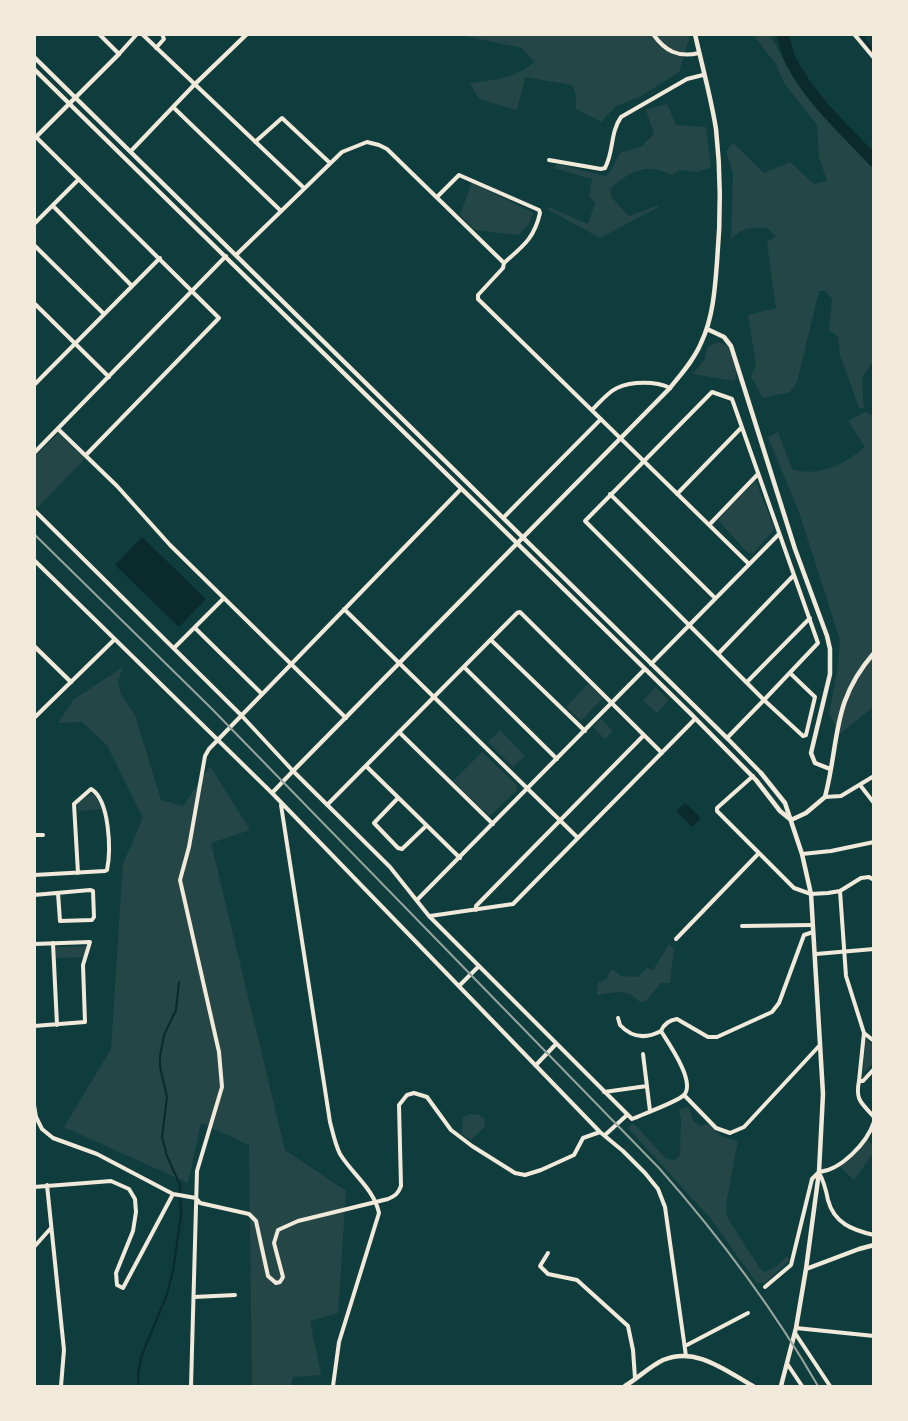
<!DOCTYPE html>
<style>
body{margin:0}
#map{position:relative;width:908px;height:1421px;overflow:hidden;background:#0f3d3e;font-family:"Alegreya Sans",sans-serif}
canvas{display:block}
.frame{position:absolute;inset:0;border:36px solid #f1e9da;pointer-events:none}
</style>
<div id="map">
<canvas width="908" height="1421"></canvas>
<div class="frame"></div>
</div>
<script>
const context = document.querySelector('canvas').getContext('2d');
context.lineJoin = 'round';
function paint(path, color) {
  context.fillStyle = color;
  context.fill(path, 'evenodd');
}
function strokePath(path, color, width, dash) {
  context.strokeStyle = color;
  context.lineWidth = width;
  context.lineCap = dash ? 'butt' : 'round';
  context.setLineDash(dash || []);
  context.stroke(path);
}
paint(new Path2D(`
 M688 34 689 39 679 72 641 96 616 106 601 122 576 109V95L572 85 525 77 517 110 479 99 470 83C495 80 515 79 534 62L522 48 460 35Z
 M753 35H770C787 67 807 96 832 124 845 139 861 152 873 168L874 359 862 378 864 408H859L840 355 838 337 829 330 832 299 825 291H819L797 382 790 392 763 398 751 376 756 365 748 315 776 308 767 242 776 236 767 228C751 228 741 227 731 240L733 173 726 152 733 143 764 173 790 162 814 184 827 181 819 157 817 125 784 83 776 64Z
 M667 104 676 125 706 127 711 168 696 172 680 170 672 175C647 162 631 171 611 188V197L629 216 656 206 659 207 600 238 549 210 548 207 588 224 595 203 589 196 592 179 554 168 557 164 605 176 610 172 620 153 642 146 654 134 646 110Z
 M472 182 533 213 529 224 518 235 475 230 460 215Z
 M718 342 728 346 737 372 735 381 693 374 705 359 707 347Z
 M865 412 873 416V707L840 734 829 714 838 666 840 640 800 515 768 437 778 432 792 469C820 478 844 464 865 447L848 421Z
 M58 433 85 459 36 509 35 457Z
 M754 481H756L774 528 773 531 753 553 747 552 718 520Z
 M123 667 118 681 121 694 135 715 161 800 183 806 210 766 250 830 211 843 285 1150 346 1191 338 1313 310 1321 321 1375 293 1377 291 1386H252L249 1145 201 1123 188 1183 64 1127 111 1049 123 864 143 818 107 745 82 722 58 723 73 700Z
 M588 684 603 698 581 721 566 707Z
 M655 687 669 700 657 713 643 701Z
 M601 719 613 731 605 739 593 727Z
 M500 730 525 756 513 767 488 742Z
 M482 752 516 784 517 790 490 816 453 781Z
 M90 794 95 795 102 809 78 811V804Z
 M669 944 674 949 670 983H661L646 1001 640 1002C624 987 617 993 597 995L598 983 606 979 612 969 621 976 637 977 647 968 653 970Z
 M88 946 83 957 56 958V947Z
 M866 1039 873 1045V1063L863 1074Z
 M689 1107 693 1121 701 1126 708 1124 721 1136 738 1141 726 1204 727 1217 761 1270 765 1272 777 1266 787 1256 790 1260 765 1283H757L711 1219 628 1128 632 1124 636 1126 666 1159 675 1160 680 1155 681 1119 679 1109Z
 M471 1114 479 1115 485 1119V1126L471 1140 462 1134 463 1117Z
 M868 1140 873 1146V1153L854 1180 840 1167Z`), '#244646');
paint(new Path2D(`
 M142 537 206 599 179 627 115 565Z
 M685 803 701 818 692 827 676 811Z`), '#0a2a2b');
strokePath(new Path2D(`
 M860 34 874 52
 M139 1386 138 1375 141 1357 166 1297 173 1271 181 1215 180 1185 167 1156 162 1137 167 1097 160 1067V1056L164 1035 176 1010 179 982`), '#0a2a2b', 2);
strokePath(new Path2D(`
 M782 34C785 43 787 53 791 61 811 100 844 129 874 161`), '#0a2a2b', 12);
strokePath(new Path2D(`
 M99 34 119 54 137 34
 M142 34 304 188
 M653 34C665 51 678 58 699 53
 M854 34 874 58
 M156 48 164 39 162 34
 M173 107 281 211
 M35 138 36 137 219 318 86 455
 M255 142 282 118 330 163
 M131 151 194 85
 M549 160 601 169 605 168C614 151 610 133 621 117L687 79 703 75
 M437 197 459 175 539 210 540 213C534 239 523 246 504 263
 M53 206 132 286
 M34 224 79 179
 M34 245 104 314
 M236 255 342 152 367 142 379 145 387 149 504 263 503 268 478 295V299L749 564
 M34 303 109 377
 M34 385 160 258
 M592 410C599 403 608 392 617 388 632 381 656 381 670 388
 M58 429 117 486 170 545 346 718
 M34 453 226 256
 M610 494 715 598
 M677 494 741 428
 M34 510 241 715 293 771 390 867 429 916 632 1119C643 1114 677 1102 684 1095 696 1082 669 1044 661 1031 664 1024 669 1020 677 1019L708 1037H717L772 1012 779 1003 804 935 813 932
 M504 517 601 419
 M709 525 758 474
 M34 560 272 793 600 1132 623 1151 645 1173 658 1189 665 1207 686 1356
 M344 609 578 838
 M195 628 261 693
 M491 640 585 731
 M175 647 224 598
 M718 654 794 575 732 399 712 392 585 521 764 700 727 738 761 773
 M651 664 779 534
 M464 667 557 759
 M790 673 815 697 806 735 803 736 764 700 818 643 794 575
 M747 682 810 618
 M34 718 115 639
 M399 732 493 824
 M366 766 460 858
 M753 776 717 808V811L794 888 811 894 828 893 840 891 861 878 869 877 874 880
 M860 785 874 803
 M272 793 293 771
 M825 797 841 796 874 776
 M398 798 374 823 398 848 402 849 426 826
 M328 804 517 613 520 612 662 753
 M281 805 330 1122C333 1133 335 1144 340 1154 353 1175 374 1189 379 1213L339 1342 333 1386
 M34 835H43
 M802 854 831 851 874 842
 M34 875 105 871 107 870C111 851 110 800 91 789L74 804 78 873
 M840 891 846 976 864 1033 874 1041
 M34 895 90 890 93 891 94 917 92 920 60 921 58 893
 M417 900 644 670
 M476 910V906L644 735
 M430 916 513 904 695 719
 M742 926 813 925
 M676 939 759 853
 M53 943 57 1025
 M34 944 90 942 83 965 85 1022 34 1026
 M816 954 874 949
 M459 986 479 966
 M618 1018 620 1025C632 1038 646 1039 661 1031
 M643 1054 650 1111
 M536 1065 556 1044
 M874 1069 863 1081H859C855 1101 862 1103 874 1117
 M859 1081 864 1033
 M604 1092 647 1086
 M684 1095 716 1128 730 1133 744 1127 820 1045
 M34 1105 36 1117 42 1129 53 1138 97 1154 173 1194 196 1198 200 1203 249 1214 256 1221 268 1276 276 1283 280 1282 283 1277 274 1243 278 1230 298 1221 388 1199C395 1196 398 1194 401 1186L399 1105 407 1095 414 1093 427 1097 451 1130 472 1146 515 1173 525 1175 541 1170 574 1155 583 1138 600 1132
 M605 1135 627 1115
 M819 1173C824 1181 826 1190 828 1200 834 1223 852 1230 874 1235
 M47 1185 64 1350 61 1386
 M34 1187 111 1181 129 1189 135 1199 136 1212 133 1231 116 1273 117 1285 123 1288 173 1194
 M34 1247 51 1228
 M548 1253 540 1266 548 1274 577 1280 628 1326 633 1350 635 1378
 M765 1287 791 1265 812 1179 819 1172C841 1170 867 1143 874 1122
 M194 1297 235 1295
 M796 1328 874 1336
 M795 1333 830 1386
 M685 1346 748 1313
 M788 1365 802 1386
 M191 1386 197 1171 222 1087 219 1052 180 880 189 847 205 756 209 749 461 489`), '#f1e9da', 4);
strokePath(new Path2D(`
 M34 57 727 738
 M34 69 691 714 756 780 780 811 791 820
 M194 85 247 34
 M36 137 119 54
 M707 329 724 337 731 346 795 549 827 636 830 649V674L811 753 815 763 830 769
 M34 646 71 682
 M293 771 670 388C681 374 694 360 701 343 713 318 715 289 717 262 721 217 721 174 716 129 711 97 702 66 695 34
 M761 773 785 803 802 854 811 894 823 1094 819 1172 806 1269 796 1328 781 1386
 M791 820 806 813 825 797C840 740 831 702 874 653
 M806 1269 859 1249 874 1245
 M625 1386C638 1378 649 1367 663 1360 696 1346 726 1371 753 1386`), '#f1e9da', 4.5);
strokePath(new Path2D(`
 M34 534 211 708 659 1168C719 1236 773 1308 818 1386`), '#97a49c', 2);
</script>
